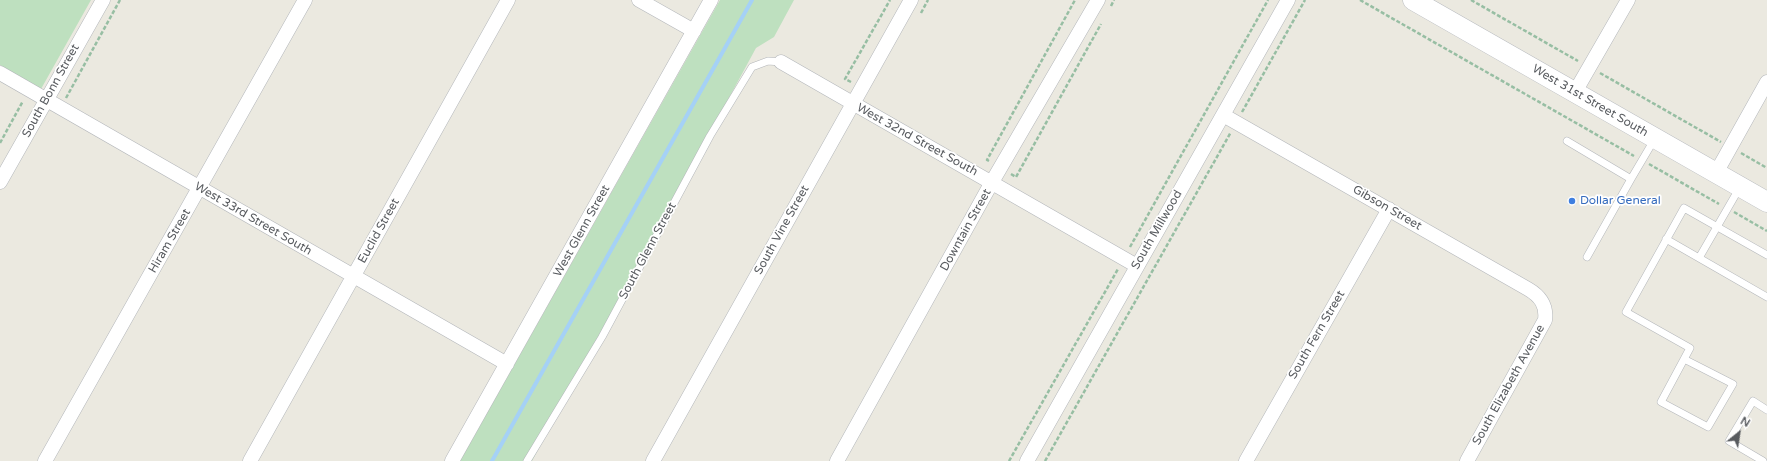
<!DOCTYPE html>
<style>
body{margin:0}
#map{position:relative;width:1767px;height:461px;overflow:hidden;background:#ebe9e0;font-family:"Varela Round",sans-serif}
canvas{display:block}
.north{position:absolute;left:1719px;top:413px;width:40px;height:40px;-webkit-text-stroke:3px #fff;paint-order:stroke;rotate:30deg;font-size:11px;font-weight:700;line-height:16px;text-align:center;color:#595c60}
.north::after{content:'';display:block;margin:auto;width:14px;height:18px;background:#595c60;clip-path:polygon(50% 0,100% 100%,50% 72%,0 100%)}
</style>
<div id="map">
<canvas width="1767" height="461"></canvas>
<div class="north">N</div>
</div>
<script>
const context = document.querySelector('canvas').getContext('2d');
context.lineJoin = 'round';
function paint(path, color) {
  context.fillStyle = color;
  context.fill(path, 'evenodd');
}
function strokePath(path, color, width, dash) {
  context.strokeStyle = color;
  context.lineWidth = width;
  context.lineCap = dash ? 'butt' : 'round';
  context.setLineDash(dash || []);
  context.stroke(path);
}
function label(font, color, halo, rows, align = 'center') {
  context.font = font + ' "Varela Round",sans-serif';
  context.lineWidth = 3.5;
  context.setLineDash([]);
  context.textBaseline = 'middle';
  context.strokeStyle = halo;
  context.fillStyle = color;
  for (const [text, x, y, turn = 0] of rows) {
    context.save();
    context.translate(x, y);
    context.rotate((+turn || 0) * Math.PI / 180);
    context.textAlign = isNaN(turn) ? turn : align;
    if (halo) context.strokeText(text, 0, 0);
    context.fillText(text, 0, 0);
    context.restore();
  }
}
paint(new Path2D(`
 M0 0H91L41 89 0 65Z
 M720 0H794L774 37 756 48 532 461H460Z`), '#bee0bf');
strokePath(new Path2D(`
 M492 461 752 0`), '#a5d1f6', 4);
const lane = new Path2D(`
 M1567 141 1631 179 1587 257
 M1631 179 1654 140
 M1666 239 1767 297
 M1699 258 1740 187
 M1684 359 1733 384 1708 427 1661 402 1690 348 1626 312 1684 208 1767 255
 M527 461 602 337 710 136 752 67 768 61 781 62
 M1763 461 1729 441 1753 401 1767 410`);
const street = new Path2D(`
 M639 0 694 31
 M781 62 1137 266
 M0 73 507 364
 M1575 92 1628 0
 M1223 115 1528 289C1540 296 1547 305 1545 320L1467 461
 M1716 173 1767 82
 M0 182 103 0
 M45 461 305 0
 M250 461 508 0
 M452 461 711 0
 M653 461 911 0
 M837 461 992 182 1098 0
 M1027 461 1288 0
 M1246 461 1389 209`);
const secondary = new Path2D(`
 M1413 0 1767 202`);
strokePath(lane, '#b3b6ba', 8);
strokePath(street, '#b3b6ba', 15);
strokePath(secondary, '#b4b7bc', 21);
strokePath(new Path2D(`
 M1360 0 1634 156
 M1471 0 1578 61
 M1111 6 1114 0
 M921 13 928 0
 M1600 73 1721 142
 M851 82 845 79 890 0
 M66 98 120 0
 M1242 112 1305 0
 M0 143 23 101
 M1741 153 1767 168
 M989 161 987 160 1075 0
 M1649 164 1719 204
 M1011 174 1016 177 1101 24
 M1734 212 1767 231
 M1130 247 1268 0
 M1009 461 1118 269
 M1045 461 1231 132`), '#97bea3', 2.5, [4, 2]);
strokePath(lane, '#fff', 7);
strokePath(street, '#fff', 14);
strokePath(secondary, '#fff', 20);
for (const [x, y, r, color] of [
 [1572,201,4,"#3f7fe0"]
]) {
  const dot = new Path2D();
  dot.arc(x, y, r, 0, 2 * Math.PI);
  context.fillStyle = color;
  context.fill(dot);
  strokePath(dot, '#fff', 1.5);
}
label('12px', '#595c60', '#fff', [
 ["South Bonn Street",51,91,-61],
 ["West 31st Street South",1590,101,30],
 ["West 32nd Street South",917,140,29],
 ["Gibson Street",1387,208,30],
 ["West 33rd Street South",253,219,30],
 ["South Vine Street",782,230,-61],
 ["Downtain Street",966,230,-61],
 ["South Millwood",1157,230,-60],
 ["Euclid Street",379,231,-61],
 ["West Glenn Street",582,231,-61],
 ["Hiram Street",170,241,-60],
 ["South Glenn Street",648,251,-62],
 ["South Fern Street",1317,335,-60],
 ["South Elizabeth Avenue",1509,385,-61]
]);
label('12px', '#366cbe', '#fff', [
 ["Dollar General",1580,201]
], 'left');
</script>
